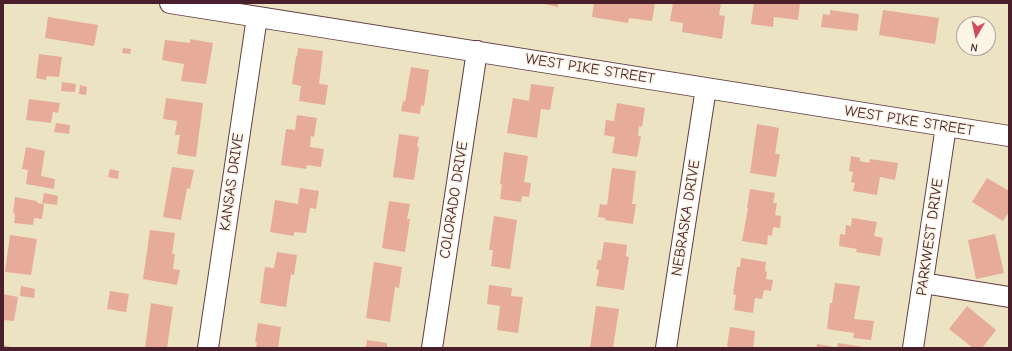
<!DOCTYPE html>
<style>
body{margin:0}
#map{position:relative;width:1012px;height:351px;overflow:hidden;background:#ece3c2;font-family:"Comic Neue",sans-serif}
canvas{display:block}
.frame{position:absolute;inset:0;border:4px solid #4a1f2b;pointer-events:none}
.north{position:absolute;left:956px;top:16px;width:40px;height:40px;box-sizing:border-box;background:#fcf5e5;border:1px solid #b59f9b;border-radius:50%;rotate:189deg;font-size:11px;font-weight:700;line-height:16px;text-align:center;color:#4a1f2b}
.north::after{content:'';display:block;margin:auto;width:14px;height:18px;background:#d1495b;clip-path:polygon(50% 0,100% 100%,50% 72%,0 100%)}
</style>
<div id="map">
<canvas width="1012" height="351"></canvas>
<div class="frame"></div>
<div class="north">N</div>
</div>
<script>
const context = document.querySelector('canvas').getContext('2d');
context.lineJoin = 'round';
function paint(path, color) {
  context.fillStyle = color;
  context.fill(path, 'evenodd');
}
function strokePath(path, color, width, dash) {
  context.strokeStyle = color;
  context.lineWidth = width;
  context.lineCap = dash ? 'butt' : 'round';
  context.setLineDash(dash || []);
  context.stroke(path);
}
function label(font, color, halo, rows, align = 'center') {
  context.font = font + ' "Comic Neue",sans-serif';
  context.lineWidth = 3;
  context.setLineDash([]);
  context.textBaseline = 'middle';
  context.strokeStyle = halo;
  context.fillStyle = color;
  for (const [text, x, y, turn = 0] of rows) {
    context.save();
    context.translate(x, y);
    context.rotate((+turn || 0) * Math.PI / 180);
    context.textAlign = isNaN(turn) ? turn : align;
    if (halo) context.strokeText(text, 0, 0);
    context.fillText(text, 0, 0);
    context.restore();
  }
}
paint(new Path2D(`
 M539 3H558V7Z
 M594 3H655L652 21 629 18 628 23 592 17Z
 M673 3H721L719 15 725 16 722 39 682 32 683 23 670 21Z
 M754 3H800L798 20 774 17 773 27 751 24Z
 M830 10 859 14 857 31 821 27 823 14 830 15Z
 M883 10 939 18 935 44 879 35Z
 M48 17 98 25 94 46 45 38Z
 M190 39 213 43 206 84 181 81 184 64 162 60 165 40 190 43Z
 M123 48 131 49 130 54 122 53Z
 M298 48 323 51 319 84 328 85 325 105 299 101 301 86 292 84 296 56H297Z
 M39 54 62 57 59 77 47 76 46 80 36 78Z
 M411 67 429 70 424 106 421 105 420 114 401 111 403 101 405 102Z
 M62 82 76 84 75 92 61 91Z
 M531 84 554 87 550 110 541 109 537 138 507 133 513 98 529 101Z
 M80 85 87 87 86 95 79 94Z
 M166 98 203 103 196 157 177 154 180 135H175L177 121 163 119Z
 M29 99 60 103 58 113 53 112 51 123 26 120Z
 M617 103 645 108 642 127 639 126 638 136H641L637 157 612 153 615 137 604 135 606 120 614 121Z
 M297 115 317 118 314 137 311 136 310 147 324 149 321 167 307 165 306 169 281 165 286 129 295 130Z
 M56 123 70 125 69 134 54 132Z
 M757 124 779 128 775 154H780L776 177 750 173Z
 M399 134 419 137 417 146 419 147 414 180 393 177Z
 M26 147 45 151 41 176 55 179 54 189 26 184 28 170 22 169Z
 M504 152 528 156 524 182 531 183 529 197 522 196 521 202 500 199 502 185 500 184Z
 M851 156 860 158V161L869 163 870 159 898 163 895 180 880 177 877 195 853 191 855 183 851 182 853 172 849 171Z
 M172 167 194 170 190 189 187 188 181 220 163 217Z
 M612 168 636 171 632 204H636L633 224 605 220V218L598 217 600 204 607 205Z
 M110 169 119 171 118 179 108 177Z
 M987 178 1009 191V212L1003 221 972 202Z
 M300 188 319 191 316 209 310 208 306 233 294 232V236L270 232 275 200 298 204Z
 M750 189 775 193 773 203H777L775 215 781 216 780 228 773 227 772 236 768 235 767 245 742 241 748 208H747Z
 M44 193 58 196 57 205 42 203Z
 M15 197 37 201V203L44 204 42 219 34 218 33 225 14 223 15 214 13 213Z
 M389 201 410 204 407 219H410L405 252 382 248Z
 M494 216 517 220 510 269 491 266 493 250H489Z
 M852 218 877 222 874 236 883 238 880 256 856 252 857 249 839 246 840 234 845 235 846 225 851 226Z
 M150 230 175 233 172 254H175L173 269 180 270 177 285 143 279Z
 M995 234 1004 273 976 279 968 240Z
 M10 235 37 239 31 275 5 272Z
 M604 242 627 245 626 256 629 257 624 290 596 286 599 270 596 269 598 260H601Z
 M277 252 297 255 294 275 291 274 286 307 260 303 265 267 274 268Z
 M741 258 766 262 765 271 767 272 766 279 773 280 771 291 764 290 762 299 755 298 753 313 734 310 736 295 733 294 737 267H740Z
 M374 262 402 267 399 288 395 287 390 322 366 318Z
 M835 283 860 286 854 319 874 321 871 340 853 338 854 333 827 329 830 303H832Z
 M489 285 512 288 511 296 523 297 518 333 497 330 500 306 487 304Z
 M21 286 35 289 34 298 20 296Z
 M110 291 129 294 126 312 107 309Z
 M3 294 18 297 14 321 3 320Z
 M151 303 173 307 167 348H145Z
 M596 306 619 309 613 348H590Z
 M967 306 996 330 982 348H973L949 329Z
 M258 323 281 327 278 348H256L257 342H255Z
 M730 327 755 331 753 348H730V347L727 346Z
 M367 340 387 343V348H366Z
 M838 343 864 347V348H837Z
 M817 344 834 347V348H816Z
 M3 345 11 347V348H3Z`), '#e7ab99');
const minor = new Path2D(`
 M170 3 1009 136
 M923 283 1009 297
 M208 348 257 17
 M432 348 477 51
 M666 348 706 88
 M913 348 946 126`);
strokePath(minor, '#623c42', 22);
strokePath(minor, '#fff', 20);
label('15px', '#4a1f2b', '#fcf5e5', [
 ["WEST PIKE STREET",590,69,9],
 ["WEST PIKE STREET",909,121,9],
 ["KANSAS DRIVE",232,182,-82],
 ["COLORADO DRIVE",454,200,-81],
 ["NEBRASKA DRIVE",686,218,-81],
 ["PARKWEST DRIVE",930,237,-82]
]);
</script>
